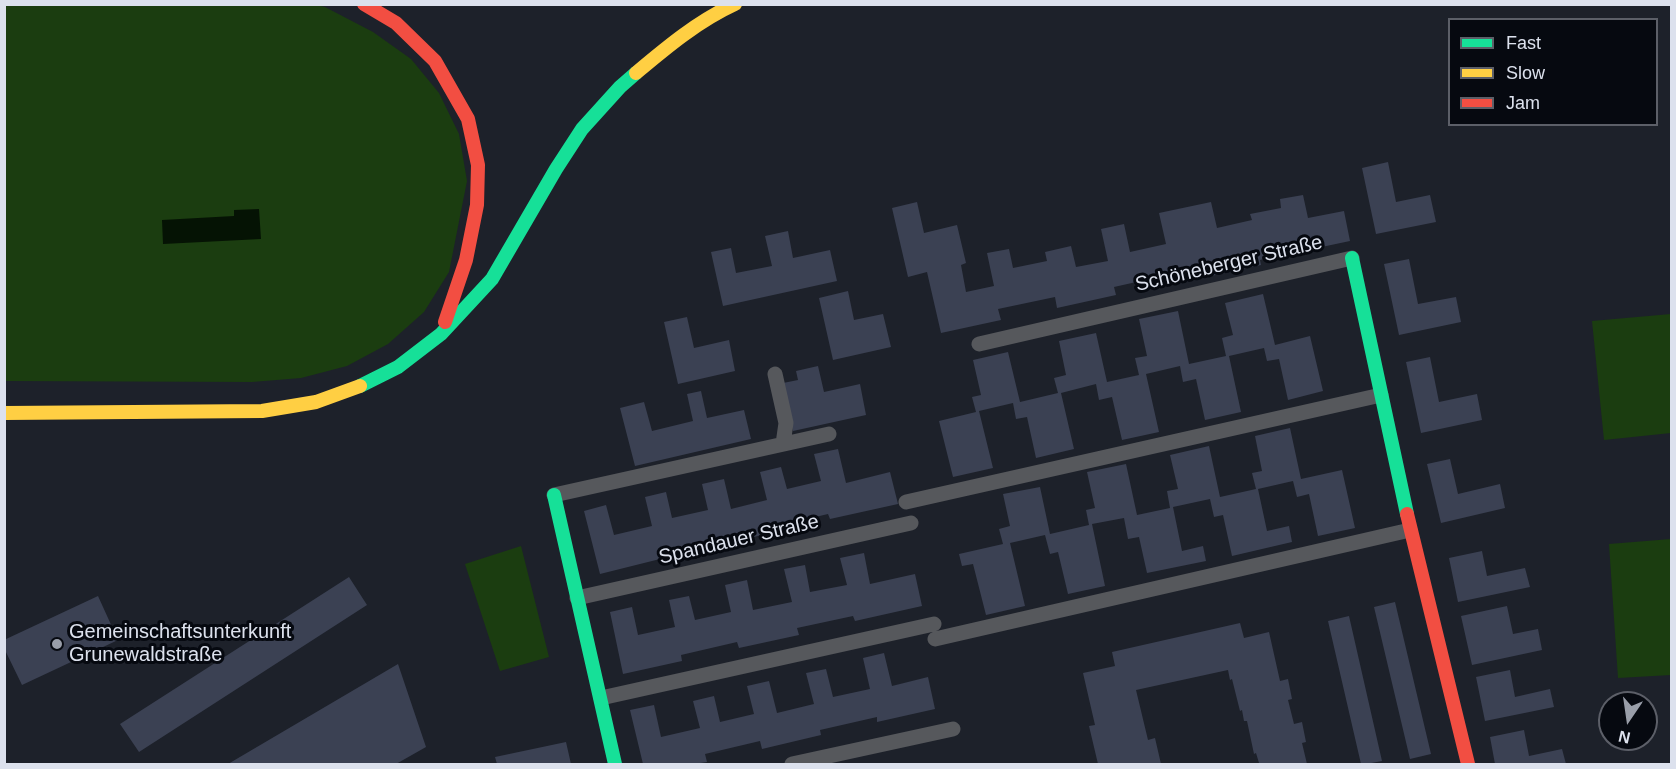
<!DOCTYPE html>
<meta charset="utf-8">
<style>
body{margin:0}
#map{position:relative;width:1676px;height:769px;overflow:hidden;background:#1d212a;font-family:Helvetica,sans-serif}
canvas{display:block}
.frame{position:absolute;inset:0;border:6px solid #dce1ed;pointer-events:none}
.legend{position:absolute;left:1448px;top:18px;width:210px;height:108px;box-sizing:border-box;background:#060910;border:2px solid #5c5f68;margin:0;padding:8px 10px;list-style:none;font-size:18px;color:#dce1ed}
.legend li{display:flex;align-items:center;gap:12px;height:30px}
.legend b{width:30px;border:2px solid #5c5f68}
.north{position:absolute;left:1598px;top:691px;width:60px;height:60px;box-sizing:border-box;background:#060910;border:2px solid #5c5f68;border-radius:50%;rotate:193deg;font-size:16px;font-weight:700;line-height:24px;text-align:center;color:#dce1ed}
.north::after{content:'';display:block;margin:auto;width:21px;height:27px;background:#999ea9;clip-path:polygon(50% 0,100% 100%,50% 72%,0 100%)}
</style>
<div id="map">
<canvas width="1676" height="769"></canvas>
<div class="frame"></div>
<ul class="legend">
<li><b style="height:8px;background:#16e098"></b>Fast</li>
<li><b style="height:8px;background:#ffcf43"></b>Slow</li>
<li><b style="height:8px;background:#f24e42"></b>Jam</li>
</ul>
<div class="north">N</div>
</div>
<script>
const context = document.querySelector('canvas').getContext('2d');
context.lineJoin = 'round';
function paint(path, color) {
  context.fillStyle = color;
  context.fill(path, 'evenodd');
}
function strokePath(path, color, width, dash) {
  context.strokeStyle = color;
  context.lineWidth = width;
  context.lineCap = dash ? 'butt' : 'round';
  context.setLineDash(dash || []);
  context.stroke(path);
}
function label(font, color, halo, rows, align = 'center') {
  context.font = font + ' Helvetica,sans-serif';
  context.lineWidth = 6;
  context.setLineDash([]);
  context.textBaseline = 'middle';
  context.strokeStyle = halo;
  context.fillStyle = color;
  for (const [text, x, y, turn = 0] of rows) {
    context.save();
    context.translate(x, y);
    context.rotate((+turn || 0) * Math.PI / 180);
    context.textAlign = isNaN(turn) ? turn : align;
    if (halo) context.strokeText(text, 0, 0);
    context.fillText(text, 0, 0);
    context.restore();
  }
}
paint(new Path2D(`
 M5 5H316L325 7 373 32 411 59 439 93 459 134 467 181 449 272 424 312 388 344 347 366 301 378 252 382 5 381Z
 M1671 314V433L1604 440 1592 321Z
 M1671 539V675L1618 678 1609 544Z
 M521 546 549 657 500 671 465 564Z`), '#1b3d10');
paint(new Path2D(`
 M259 209 261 239 163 244 162 220 234 216V210Z`), '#051304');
paint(new Path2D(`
 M1388 162 1396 202 1430 195 1436 222 1376 234 1362 168Z
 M1303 195 1308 218 1344 211 1350 241 1260 260 1261 265 1175 284 1172 274 1114 287 1116 295 1057 308 1055 297 998 309 1001 320 941 333 927 272 908 277 892 208 917 202 924 233 957 225 966 263 961 265 966 292 994 286 987 253 1009 249 1013 268 1047 261 1045 252 1071 246 1076 267 1108 261 1101 229 1124 224 1130 252 1166 244 1159 213 1211 202 1217 228 1252 220 1250 214 1281 208 1280 199Z
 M788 231 793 258 830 250 837 281 723 306 711 252 731 248 736 273 772 266 765 236Z
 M1409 259 1418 304 1456 297 1461 322 1399 335 1384 264Z
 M848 291 854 320 883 314 891 347 833 360 819 298Z
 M1263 294 1275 345 1310 336 1323 391 1288 400 1279 359 1267 361 1264 348 1229 356 1241 412 1205 420 1196 379 1183 382 1180 366 1146 374 1159 432 1122 440 1112 397 1099 400 1096 384 1061 393 1074 449 1036 458 1027 417 1016 419 1013 403 979 411 993 468 953 477 939 421 976 412 972 397 981 395 973 360 1008 352 1020 402 1058 393 1054 378 1066 375 1059 341 1096 333 1107 382 1139 375 1135 358 1147 356 1139 319 1178 311 1189 364 1226 356 1222 338 1233 335 1225 303Z
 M687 317 694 348 729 340 735 371 678 384 664 322Z
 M1430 357 1439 402 1477 394 1482 420 1421 433 1406 362Z
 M818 366 824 392 860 384 866 415 793 431 783 383 798 380 796 371Z
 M701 391 707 418 744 410 751 439 635 466 620 408 644 402 652 431 693 421 687 394Z
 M1290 428 1301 479 1342 470 1355 528 1318 536 1309 494 1297 497 1293 481 1258 489 1267 531 1289 526 1292 542 1232 556 1223 515 1214 517 1210 499 1173 507 1182 551 1203 546 1206 561 1147 573 1139 537 1128 539 1124 518 1092 524 1105 586 1068 594 1058 552 1050 554 1045 535 1010 543 1025 606 986 615 973 564 962 566 959 554 1003 544 999 529 1010 526 1003 494 1040 487 1050 534 1089 525 1086 510 1095 508 1087 472 1126 464 1137 515 1170 508 1167 491 1178 489 1170 455 1209 446 1220 497 1256 489 1252 473 1262 471 1255 436Z
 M838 449 846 483 890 472 898 504 830 519 828 514 773 527 774 532 717 546 715 539 658 552 660 559 600 574 584 511 606 505 614 535 652 526 645 497 666 492 672 518 708 510 702 484 724 479 731 509 767 500 760 472 781 467 787 489 821 481 814 454Z
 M1450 459 1458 494 1500 484 1505 508 1441 523 1427 464Z
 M1482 551 1487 576 1525 568 1530 587 1458 602 1449 558Z
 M864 553 870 584 915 574 922 606 855 621 853 616 797 628 799 635 739 648 737 642 681 655 682 661 623 674 610 612 632 607 638 635 675 627 669 600 689 596 695 620 731 612 725 585 747 580 753 610 792 602 784 569 805 565 810 592 847 585 840 558Z
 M349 577 367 605 139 752 120 724Z
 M98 596 118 640 22 685 4 648V640Z
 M1395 602 1431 754 1410 759 1374 607Z
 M1507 606 1513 634 1538 629 1542 650 1472 665 1461 616Z
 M1349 616 1382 761 1366 764H1361L1328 621Z
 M1240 623 1244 638 1269 632 1280 681 1288 679 1292 699 1288 700 1294 724 1302 722 1306 742 1302 743 1307 764 1259 763 1256 753 1254 754 1247 721H1244L1242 710 1240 711 1232 679 1230 680 1228 670 1136 690 1148 740 1155 738 1161 764H1098L1089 726 1095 725 1083 673 1115 666 1112 652Z
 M884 653 892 686 928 677 935 709 877 722V717L820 730 821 735 762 749 760 741 705 754 707 762 694 764H643L630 710 654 705 661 737 700 728 693 701 714 696 720 722 754 714 747 686 769 681 777 713 814 704 806 673 826 669 833 697 870 689 863 658Z
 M398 664 426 747 396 764H228Z
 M1510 670 1515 697 1550 689 1554 707 1485 721 1476 677Z
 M1524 730 1529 756 1562 749 1566 764H1495L1490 737Z
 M566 742 571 764H497L495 757Z`), '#3b4153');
strokePath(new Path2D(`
 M979 344 1352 258
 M775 374 786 423 783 444
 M554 495 829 434
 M906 502 1381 395
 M577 598 911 523
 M935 639 1410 530
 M601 698 934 624
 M792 764 953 729`), '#56585c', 15);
strokePath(new Path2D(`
 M1352 258 1407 514
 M360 386 398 367 441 334 492 279 556 169 582 129 620 87 636 73
 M554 495 615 764`), '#16e098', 14);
strokePath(new Path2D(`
 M636 73C667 47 698 21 735 4
 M4 413 262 411 316 402 360 386`), '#ffcf43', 14);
strokePath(new Path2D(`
 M364 4 396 23 435 61 468 119 478 165 477 205 466 260 445 322
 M1407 514 1468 764`), '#f24e42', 14);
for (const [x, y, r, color] of [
 [57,644,6,"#999ea9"]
]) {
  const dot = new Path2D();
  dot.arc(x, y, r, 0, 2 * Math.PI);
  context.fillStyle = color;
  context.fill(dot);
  strokePath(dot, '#060910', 2);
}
label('20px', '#dce1ed', '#060910', [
 ["Schöneberger Straße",1229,264,-13],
 ["Spandauer Straße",739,540,-13]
]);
label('20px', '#dce1ed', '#060910', [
 ["Gemeinschaftsunterkunft",69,632],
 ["Grunewaldstraße",69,655]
], 'left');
</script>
